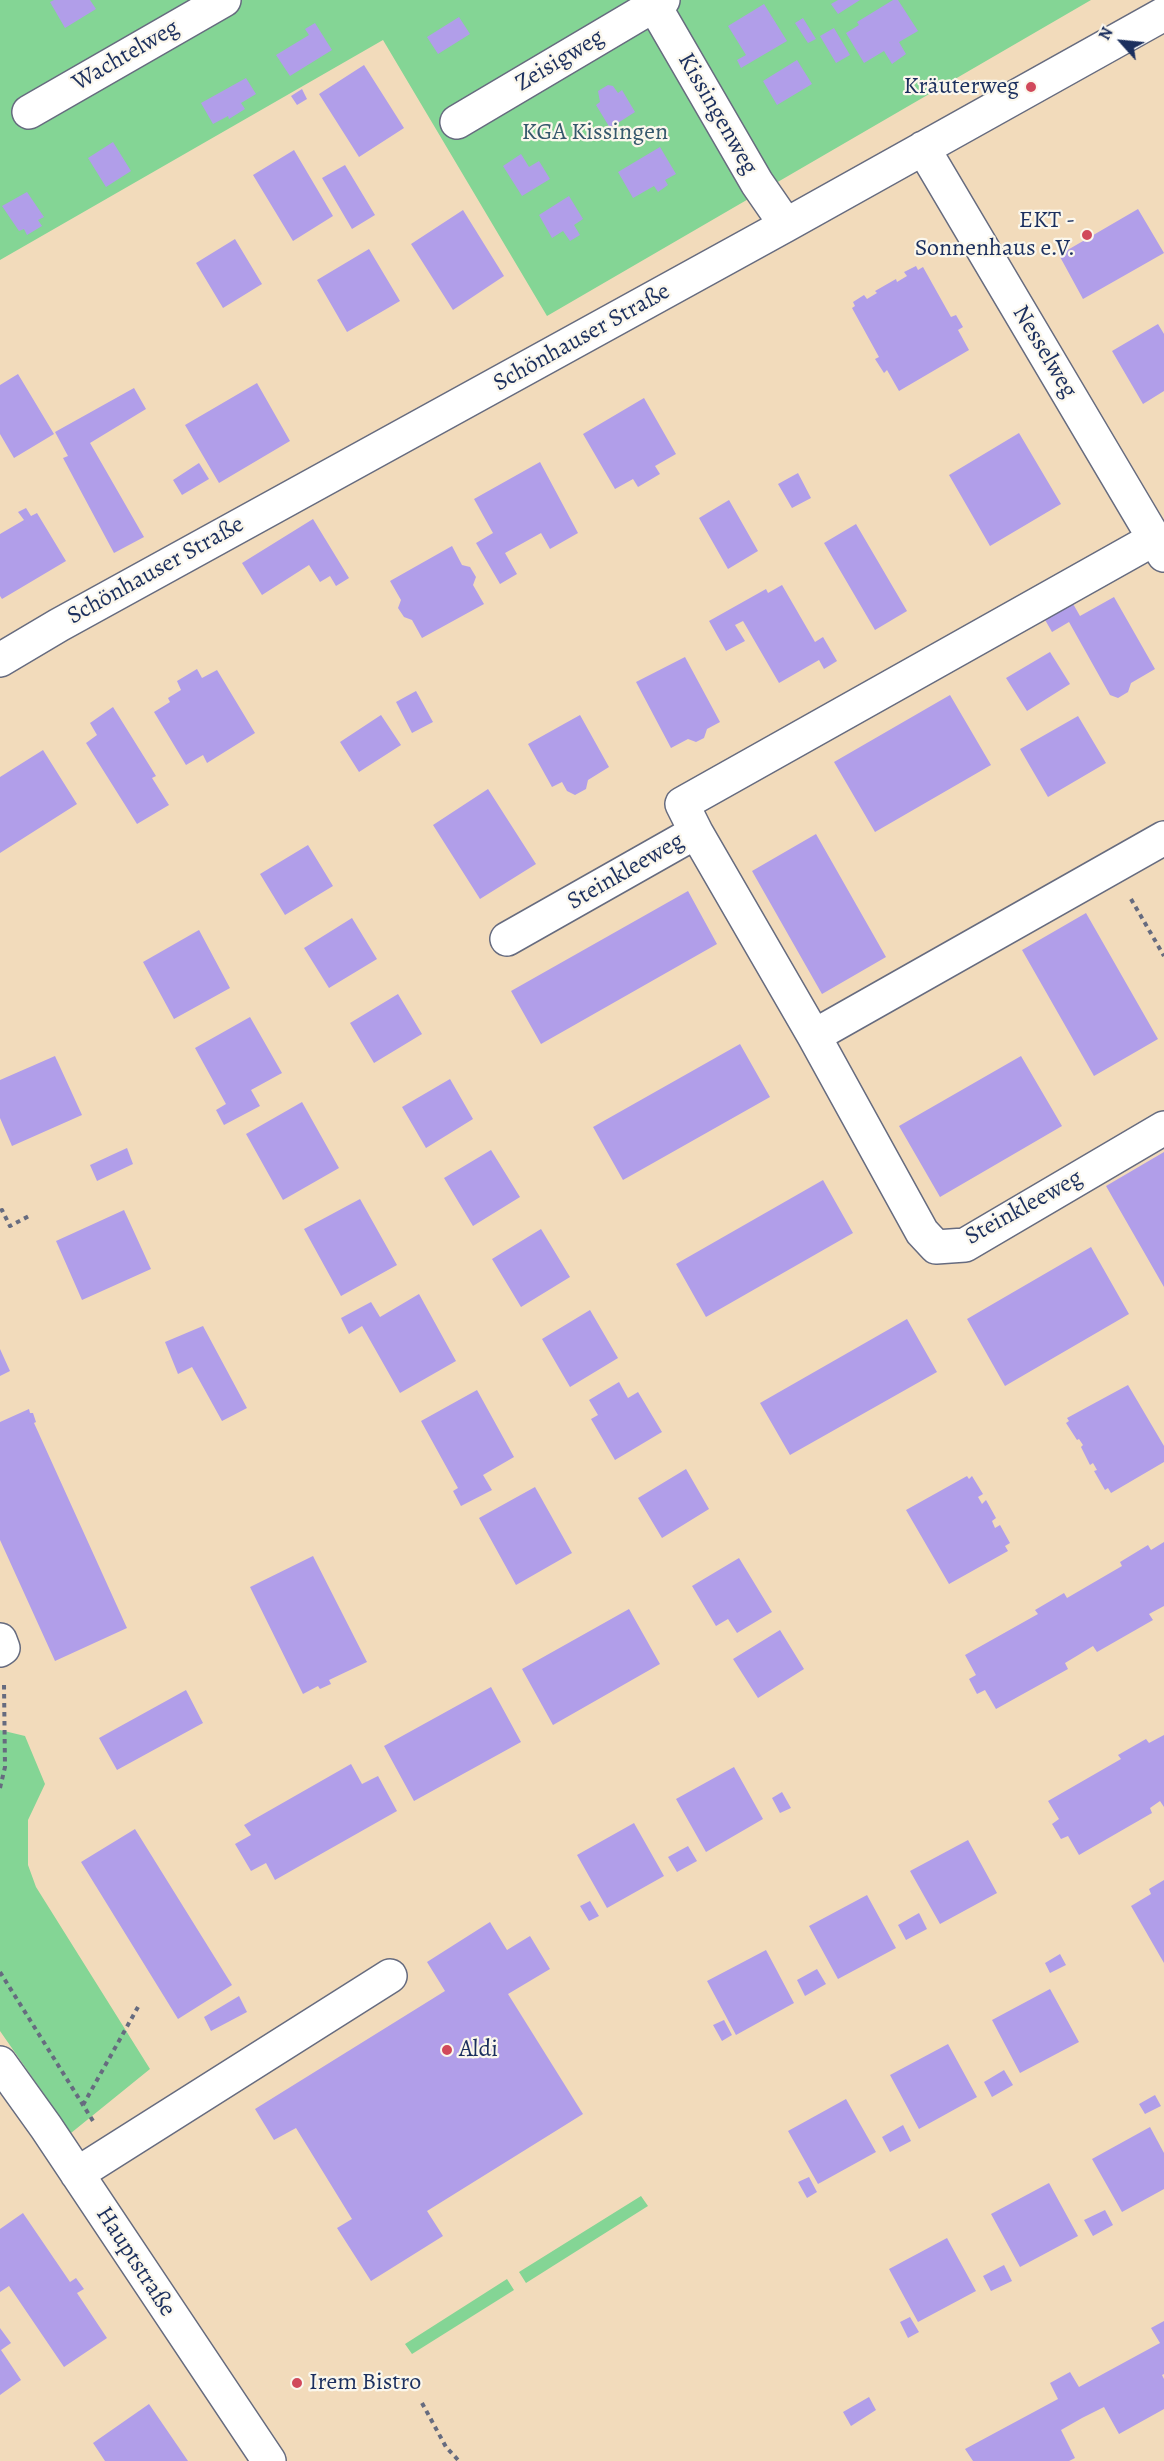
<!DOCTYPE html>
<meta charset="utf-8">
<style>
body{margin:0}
#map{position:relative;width:1164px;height:2461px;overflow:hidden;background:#f2dbbb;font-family:Alegreya,serif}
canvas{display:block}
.north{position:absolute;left:1092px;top:12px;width:60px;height:60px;-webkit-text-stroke:4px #fbf7ec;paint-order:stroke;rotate:297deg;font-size:16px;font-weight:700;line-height:24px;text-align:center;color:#1b2f5e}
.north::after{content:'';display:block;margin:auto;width:21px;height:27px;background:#1b2f5e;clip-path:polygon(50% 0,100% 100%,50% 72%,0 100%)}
</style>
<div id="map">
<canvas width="1164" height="2461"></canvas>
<div class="north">N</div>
</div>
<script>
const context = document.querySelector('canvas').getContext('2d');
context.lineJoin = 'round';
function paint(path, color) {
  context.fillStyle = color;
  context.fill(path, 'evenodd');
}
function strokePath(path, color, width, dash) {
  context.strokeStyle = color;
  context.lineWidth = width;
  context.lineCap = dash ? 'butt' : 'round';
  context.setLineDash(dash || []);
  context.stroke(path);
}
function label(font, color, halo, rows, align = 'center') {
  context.font = font + ' Alegreya,serif';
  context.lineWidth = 4.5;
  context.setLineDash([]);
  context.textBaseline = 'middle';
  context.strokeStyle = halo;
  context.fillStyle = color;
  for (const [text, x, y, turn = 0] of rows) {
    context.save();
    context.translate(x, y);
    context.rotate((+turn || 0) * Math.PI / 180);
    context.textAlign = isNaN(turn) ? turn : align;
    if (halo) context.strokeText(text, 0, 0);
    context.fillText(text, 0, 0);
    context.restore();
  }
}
paint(new Path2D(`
 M0 0H1091L547 316 383 40 0 260Z
 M0 1730 25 1736 45 1784 28 1820V1865L36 1887 150 2069 71 2133 0 2031Z
 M641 2196 648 2206 526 2283 519 2272Z
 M507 2279 514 2290 412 2354 405 2344Z`), '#84d595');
paint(new Path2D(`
 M54 0H90L96 9 65 28 50 2Z
 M838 0H860L838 14 831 4Z
 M893 0H898L918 31 899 42 906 54 892 64 884 51 864 63 846 33 859 25 857 22Z
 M764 4 787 41 741 68 737 60 746 55 728 26Z
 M459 17 470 34 438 54 427 37Z
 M803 18 816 39 808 43 795 23Z
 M315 23 332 50 290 76 276 55 309 35 305 29Z
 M834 28 850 55 836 63 820 36Z
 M797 60 812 84 777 105 763 81Z
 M364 65 404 128 359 157 319 94Z
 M246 78 256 94 241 103 245 109 229 119 228 116 213 124 201 103Z
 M608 85 613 86 618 93 622 90 635 112 610 128 596 105 600 102 598 91Z
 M302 89 307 99 297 105 291 96Z
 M113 142 131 171 106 187 88 158Z
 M660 147 676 174 665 180 668 185 658 192 654 186 633 198 618 172Z
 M294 150 333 216 293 241 253 175Z
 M521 154 529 167 539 161 550 179 522 196 503 166Z
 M345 165 375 215 352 229 322 178Z
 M27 192 44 217 38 220 42 226 27 235 24 229 19 231 2 206Z
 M569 196 583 219 574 225 580 235 570 241 563 231 552 238 539 215Z
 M1138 209 1164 253 1083 299 1059 255Z
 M463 210 504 276 453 310 411 244Z
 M235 239 262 284 223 308 196 263Z
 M369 249 400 301 347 332 317 280Z
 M916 266 918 270 923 267 951 317 956 315 963 327 958 330 969 350 899 391 887 370 884 373 875 359 879 357 852 308 855 306 853 302 864 295 867 299 877 293 875 291 896 279 897 282 907 276 904 272Z
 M1158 324 1164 334V391L1143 404 1112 351Z
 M18 374 54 434 14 458 0 434V385Z
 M257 383 290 441 219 483 185 425Z
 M134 388 146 409 90 443 144 537 114 553 63 458 68 456 55 432Z
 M644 398 676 454 655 466 660 474 638 487 633 479 615 489 583 434Z
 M1019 433 1061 504 990 546 949 475Z
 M540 462 578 533 550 549 541 533 505 553 517 574 500 584 476 543 493 533 474 499Z
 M199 463 209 479 182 495 173 480Z
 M798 473 811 498 792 508 778 484Z
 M729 500 758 551 728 569 699 518Z
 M26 508 31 516 37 513 66 561 2 599 0 596V534L24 520 18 512Z
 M313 519 349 578 336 586 330 576 320 582 309 565 262 595 242 563Z
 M856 524 907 611 875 630 824 543Z
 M452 546 462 565 470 567 476 577 473 585 484 604 422 638 412 620 404 617 398 608 401 600 390 581Z
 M782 585 815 642 823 637 837 661 824 669 819 660 779 683 743 621 735 625 745 641 726 651 709 621 766 589 768 593Z
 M1114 597 1155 669 1131 683 1128 692 1118 698 1110 695 1069 622 1052 632 1044 618 1072 602 1080 616Z
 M1050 652 1070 684 1027 711 1006 678Z
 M685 657 720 722 707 729 704 738 696 742 688 739 671 748 636 682Z
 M197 669 202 678 217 670 255 733 207 763 203 755 186 765 154 712 170 702 168 698 181 690 177 681Z
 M416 691 433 722 412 733 396 702Z
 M950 695 991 765 875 832 834 762Z
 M113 707 156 776 152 778 169 805 137 824 86 743 97 735 90 723Z
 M381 715 401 745 359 772 340 742Z
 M580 715 609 767 588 780 586 789 575 795 567 791 562 782 552 787 528 744Z
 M1078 716 1106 763 1048 797 1020 749Z
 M43 750 77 804 0 853V777Z
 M488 789 536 864 480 899 433 825Z
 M816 834 886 957 822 994 752 871Z
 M308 845 333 886 285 915 260 874Z
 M688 891 717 944 541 1044 511 991Z
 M1086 913 1158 1039 1094 1076 1022 950Z
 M352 918 377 959 329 988 304 948Z
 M199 930 230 988 174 1019 143 962Z
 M398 994 422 1034 374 1063 350 1023Z
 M250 1017 282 1073 251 1090 260 1106 224 1125 216 1110 226 1104 195 1048Z
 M740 1044 770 1097 623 1180 593 1127Z
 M55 1056 82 1115 12 1146 0 1118V1080Z
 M1021 1056 1062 1126 940 1197 899 1126Z
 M450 1079 473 1119 426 1148 402 1107Z
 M302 1102 339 1168 283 1200 246 1134Z
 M127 1148 133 1164 97 1181 90 1165Z
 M491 1150 520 1197 473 1226 444 1178Z
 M1164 1152V1287L1106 1186Z
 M823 1180 853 1233 706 1317 676 1264Z
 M360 1199 397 1265 341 1296 304 1229Z
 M124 1210 151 1269 82 1300 56 1241Z
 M541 1229 570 1277 521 1307 492 1259Z
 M1091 1247 1129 1314 1005 1386 967 1319Z
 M419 1294 456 1361 400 1393 362 1326 349 1334 341 1318 371 1302 380 1317Z
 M590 1310 618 1358 570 1387 542 1339Z
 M907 1319 937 1372 790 1455 760 1403Z
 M203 1326 247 1408 222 1421 192 1367 178 1374 165 1342Z
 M0 1349 10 1371 0 1376Z
 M619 1382 628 1398 638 1392 662 1432 615 1460 591 1419 598 1415 589 1400Z
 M1128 1385 1164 1446V1462L1111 1493 1108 1488 1105 1490 1094 1471 1097 1470 1093 1463 1090 1465 1081 1447 1083 1445 1079 1439 1077 1440 1066 1423 1069 1421 1067 1418Z
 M477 1390 514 1457 483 1475 492 1490 461 1506 453 1491 458 1488 421 1421Z
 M29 1409 30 1413H33L36 1422 34 1423 127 1628 55 1661 0 1540V1422Z
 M686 1469 709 1509 662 1538 638 1498Z
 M967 1476 969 1479 972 1476 983 1494 978 1497 982 1504 986 1500 996 1518 992 1521 995 1528 1000 1525 1010 1543 1005 1546 1008 1551 949 1584 906 1510Z
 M535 1487 572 1553 516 1585 479 1518Z
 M1164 1542V1606L1149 1614 1153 1620 1097 1652 1093 1646 1080 1654 1065 1663 1068 1669 996 1709 985 1690 977 1694 969 1679 976 1675 965 1655 1038 1614 1035 1610 1064 1593 1067 1598 1122 1566 1120 1562 1148 1545 1151 1550Z
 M313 1556 367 1662 329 1680 331 1684 320 1689 318 1686 303 1694 250 1587Z
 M739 1558 772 1612 737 1633 728 1619 716 1626 692 1586Z
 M629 1609 660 1664 553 1725 522 1669Z
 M780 1630 804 1669 758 1698 733 1659Z
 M491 1687 521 1742 414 1801 384 1746Z
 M186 1690 203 1723 117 1770 99 1738Z
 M1164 1735V1807L1160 1801 1150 1808 1152 1813 1079 1855 1068 1836 1061 1839 1052 1824 1059 1819 1048 1801 1121 1759 1118 1755 1146 1739 1149 1743Z
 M351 1764 362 1784 378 1776 397 1811 275 1880 266 1863 251 1871 235 1844 251 1835 244 1825Z
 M734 1767 763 1819 706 1852 676 1799Z
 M782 1792 791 1808 780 1813 772 1798Z
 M634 1823 664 1876 607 1908 577 1855Z
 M135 1829 232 1985 178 2019 81 1862Z
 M968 1840 997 1893 940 1924 910 1871Z
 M688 1846 697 1861 677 1872 668 1857Z
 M1164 1880V1963L1131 1906 1151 1894 1149 1889Z
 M867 1895 896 1948 838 1979 809 1926Z
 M590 1901 599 1916 589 1921 580 1906Z
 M919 1913 927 1929 906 1940 898 1925Z
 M490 1922 507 1950 530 1936 550 1969 508 1994 583 2114 427 2211 443 2236 371 2281 337 2228 352 2219 296 2128 274 2140 255 2109 445 1991 427 1962Z
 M766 1950 794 2003 736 2035 707 1981Z
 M1060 1954 1066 1965 1050 1973 1045 1963Z
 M817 1969 826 1984 805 1996 797 1980Z
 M1050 1989 1079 2042 1020 2073 992 2020Z
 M239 1996 247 2012 211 2031 204 2017Z
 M724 2020 732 2035 722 2041 713 2025Z
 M948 2044 977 2097 919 2129 890 2075Z
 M1004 2070 1013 2085 992 2097 984 2082Z
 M1155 2095 1161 2106 1145 2114 1139 2104Z
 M846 2099 876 2152 818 2184 788 2131Z
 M903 2125 911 2141 890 2152 882 2137Z
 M1150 2127 1164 2153V2189L1122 2212 1092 2159Z
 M809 2177 817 2192 807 2198 798 2182Z
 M1049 2183 1078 2236 1020 2267 991 2214Z
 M1105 2210 1113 2225 1093 2236 1084 2220Z
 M23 2213 70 2282 76 2278 84 2289 77 2293 107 2338 64 2367 9 2286 0 2292V2229Z
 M947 2238 976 2291 918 2322 889 2269Z
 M1004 2265 1012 2281 991 2291 983 2276Z
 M910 2317 919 2332 908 2338 900 2322Z
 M1164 2321V2374L1162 2375 1164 2379V2409L1119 2434 1104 2407 1082 2418 1061 2430 1075 2458 1069 2461H973L965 2449 1058 2399 1050 2383 1070 2372 1079 2387 1160 2343 1151 2328Z
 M0 2328 11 2343 1 2350 21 2380 0 2395Z
 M869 2397 876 2410 851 2426 843 2412Z
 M149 2404 188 2461H105L93 2443Z`), '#b19ee9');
const minor = new Path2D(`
 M651 0 757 183 786 225
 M29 112 224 0
 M457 122 663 0
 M923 148 1164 555
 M0 660 59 625 786 225 1164 14
 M696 832 682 804 1154 539
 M507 939 696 832 814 1036 922 1232 936 1247 965 1245 1164 1128
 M814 1036 1164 838
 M0 1640 3 1648 0 1650
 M0 2063 46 2127 269 2461
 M77 2174 390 1976`);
strokePath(minor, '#666b7f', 36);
strokePath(new Path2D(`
 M1131 899 1164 956
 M0 1211 2 1210 10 1226 31 1215
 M0 1788 5 1767 4 1684
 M0 1972 93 2121
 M83 2105 138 2007
 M422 2403 446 2447 459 2461`), '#666b7f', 4, [4.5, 4.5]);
strokePath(minor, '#fff', 33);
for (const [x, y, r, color] of [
 [1031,87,6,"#d1495b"],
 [1087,235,6,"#d1495b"],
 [447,2050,6,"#d1495b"],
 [297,2383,6,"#d1495b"]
]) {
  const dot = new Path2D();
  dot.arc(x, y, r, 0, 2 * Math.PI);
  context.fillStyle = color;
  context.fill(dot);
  strokePath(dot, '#fbf7ec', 2);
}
label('24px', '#1b2f5e', '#fbf7ec', [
 ["Wachtelweg",126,56,-30],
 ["Zeisigweg",560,61,-31],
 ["Kissingenweg",717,114,60],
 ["Schönhauser Straße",582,338,-29],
 ["Nesselweg",1044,352,59],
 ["Schönhauser Straße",156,571,-29],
 ["Steinkleeweg",626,872,-30],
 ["Steinkleeweg",1024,1208,-29],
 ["Hauptstraße",135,2262,57]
]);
label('24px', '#1b2f5e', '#fbf7ec', [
 ["Kräuterweg",1019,87],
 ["EKT -",1075,221],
 ["Sonnenhaus e.V.",1075,249],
 ["Aldi",459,2050,"left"],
 ["Irem Bistro",309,2383,"left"]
], 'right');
label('24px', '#35586c', '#fbf7ec', [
 ["KGA Kissingen",595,133]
]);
</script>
